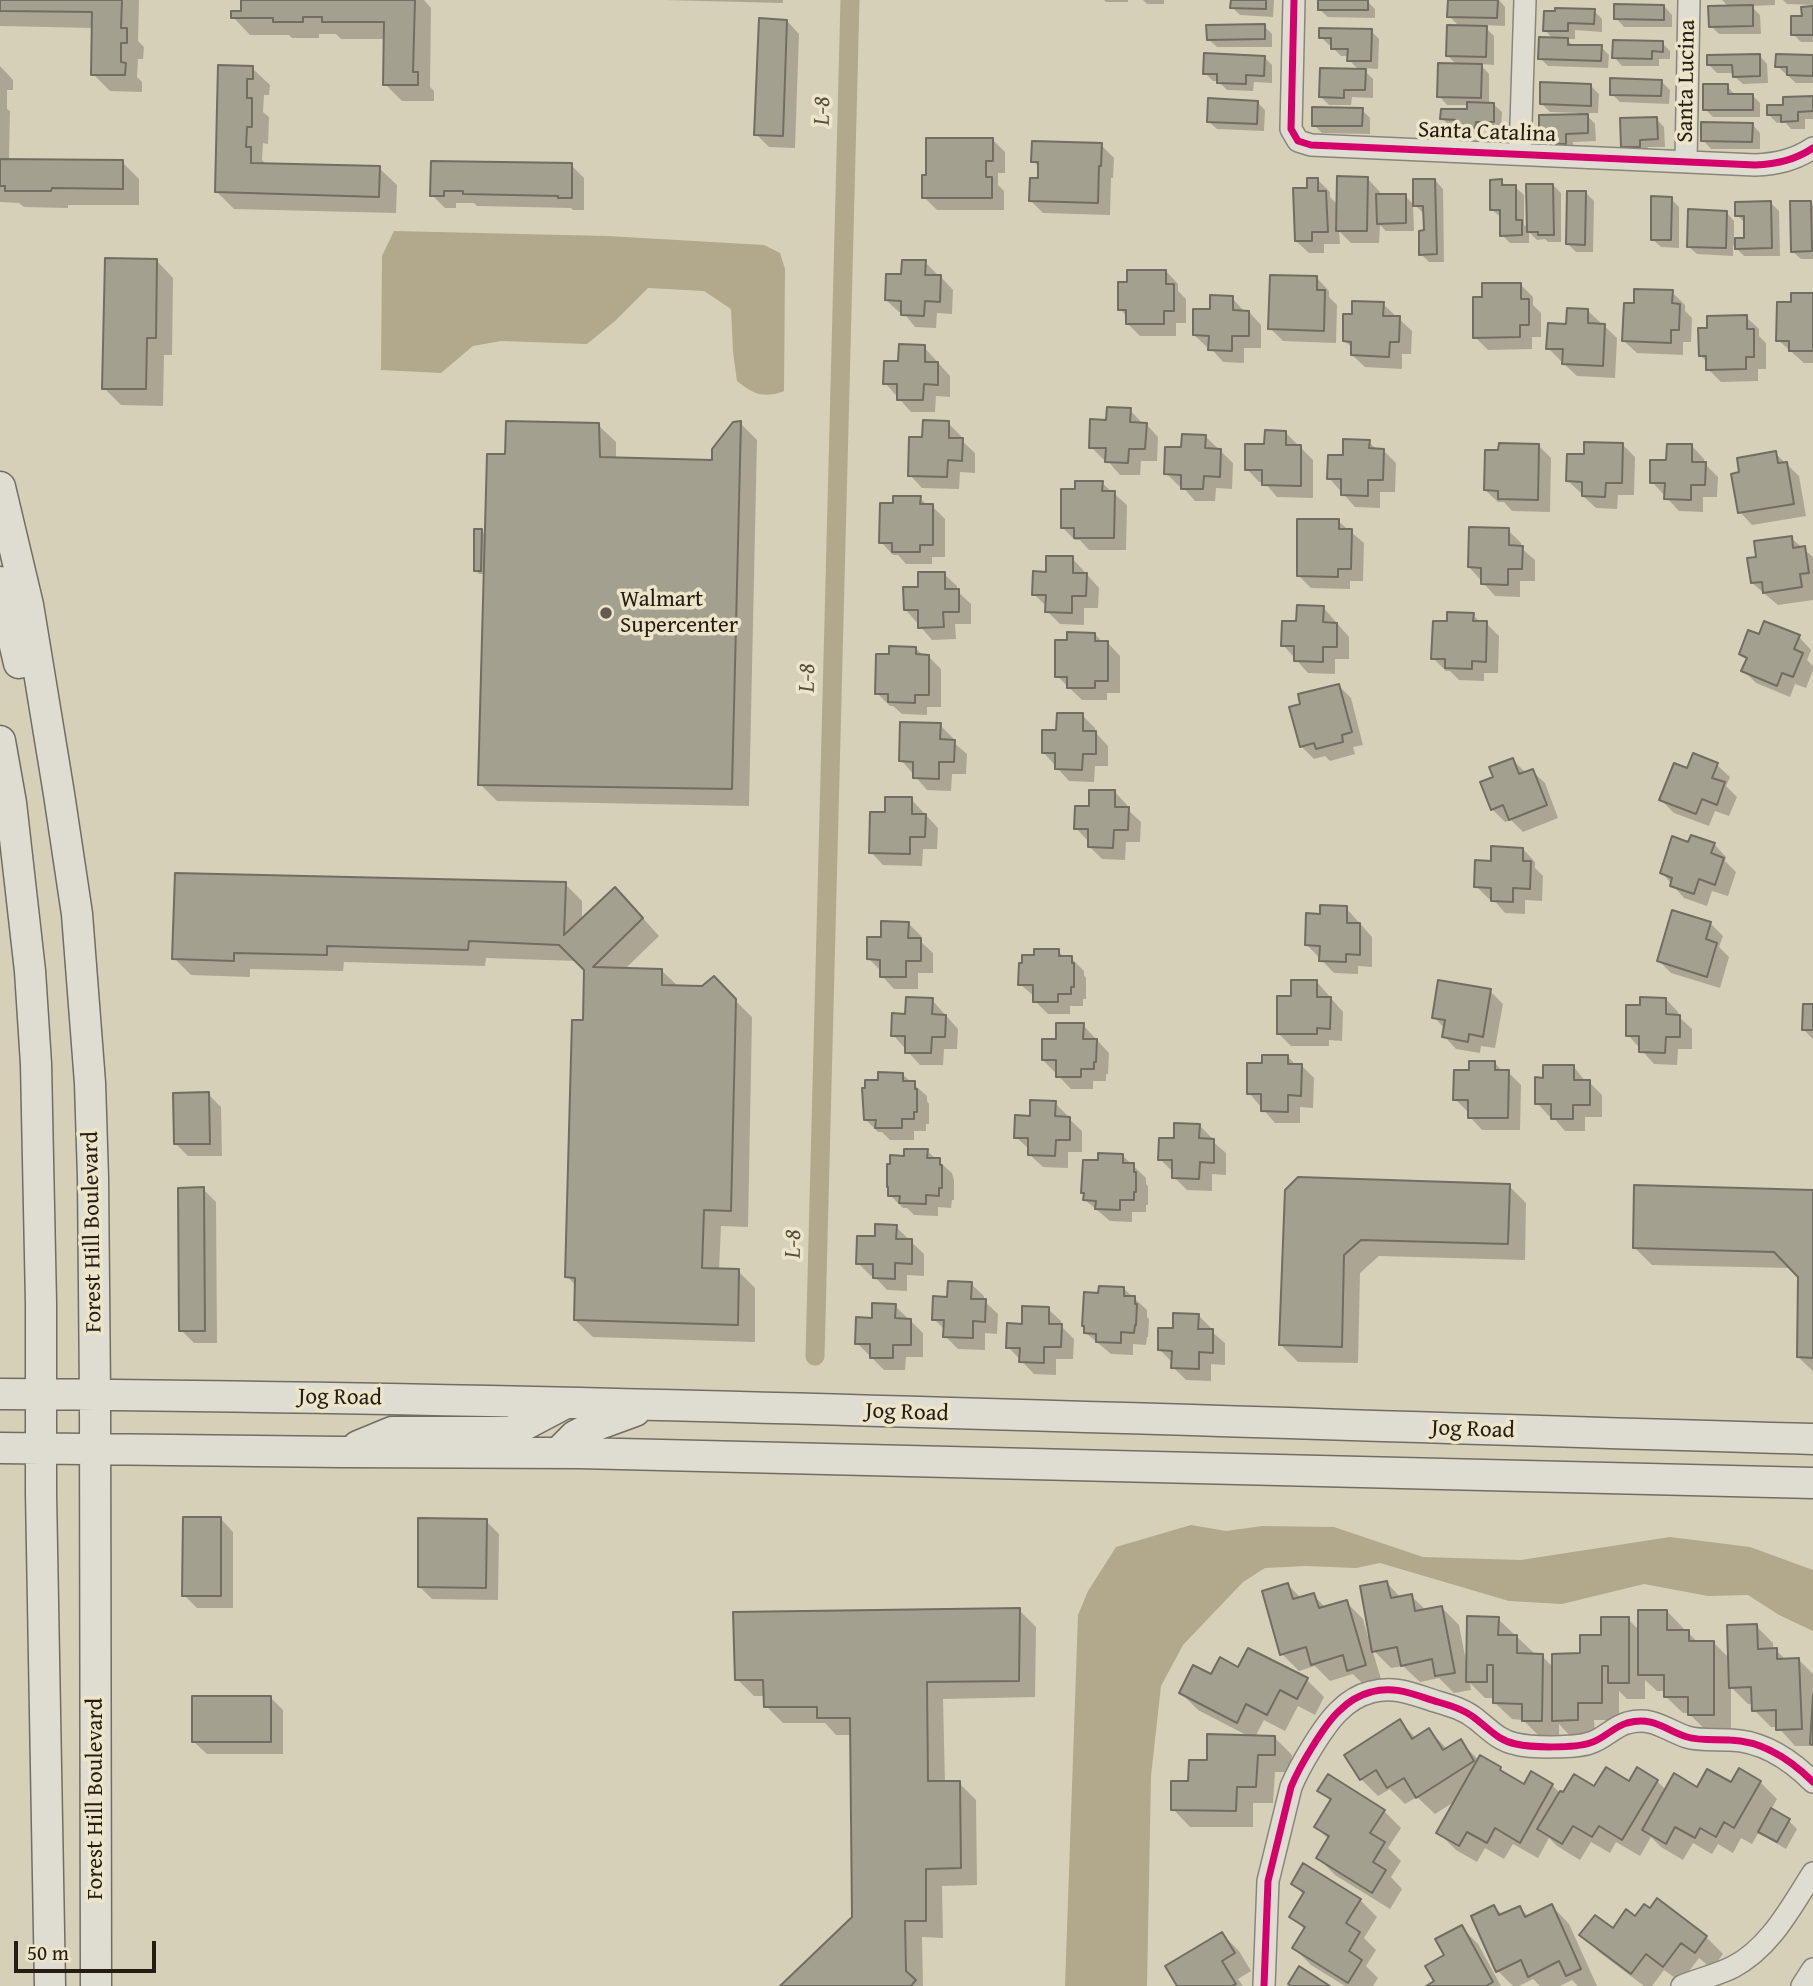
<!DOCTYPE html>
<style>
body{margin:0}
#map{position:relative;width:1813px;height:1986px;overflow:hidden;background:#d6d0b9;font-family:"Gentium Book Plus",serif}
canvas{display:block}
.scale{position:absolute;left:14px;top:1941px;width:142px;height:32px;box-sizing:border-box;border:4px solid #251c14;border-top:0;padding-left:9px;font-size:21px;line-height:24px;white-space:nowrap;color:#251c14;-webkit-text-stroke:5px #ede5c9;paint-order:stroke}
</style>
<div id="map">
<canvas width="1813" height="1986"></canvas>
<div class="scale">50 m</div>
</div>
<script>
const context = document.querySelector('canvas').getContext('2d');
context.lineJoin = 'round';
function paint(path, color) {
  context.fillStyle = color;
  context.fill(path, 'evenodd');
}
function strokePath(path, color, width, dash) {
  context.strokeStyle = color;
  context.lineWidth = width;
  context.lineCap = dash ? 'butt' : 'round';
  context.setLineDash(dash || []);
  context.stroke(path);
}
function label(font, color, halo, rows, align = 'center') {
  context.font = font + ' "Gentium Book Plus",serif';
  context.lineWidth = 7;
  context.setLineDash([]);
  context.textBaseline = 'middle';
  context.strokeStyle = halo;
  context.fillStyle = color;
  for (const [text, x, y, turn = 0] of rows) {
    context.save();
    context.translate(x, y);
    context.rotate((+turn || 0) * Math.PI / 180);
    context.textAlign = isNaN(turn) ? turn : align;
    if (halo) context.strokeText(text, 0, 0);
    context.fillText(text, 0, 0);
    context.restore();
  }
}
paint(new Path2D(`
 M394 231 607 236 764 245 780 253 785 269 784 391C764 399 753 394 737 381L733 352 731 309 704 291 648 288 615 321 587 344 501 341 473 346 441 373 381 370 382 256Z
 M1191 1525 1226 1531 1262 1526 1334 1527 1423 1557 1521 1560 1670 1537 1750 1547 1813 1570V1631L1779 1615 1748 1595 1708 1596 1644 1584 1562 1604 1509 1601 1380 1563 1356 1568 1306 1566 1265 1568 1243 1582 1183 1645 1161 1686 1151 1776 1147 1986H1065L1078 1615 1088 1591 1116 1547Z`), '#b2a88c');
paint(new Path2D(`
 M0 0H139L138 41 144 47 143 59H138L137 77 142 82V92L110 91 93 74 94 28 0 26Z
 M243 0H424L431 8 430 87 434 91V101H402L385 84V39H341L336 34H319V38H292L289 35H250L233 17 243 13Z
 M665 0H783V3Z
 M1104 0H1128V2H1106Z
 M1143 0H1164V4H1147Z
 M1232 0H1274L1273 17 1240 15 1232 7Z
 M1319 0 1367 1 1375 9V18L1328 17 1319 9Z
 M1450 0H1499L1505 7V26L1483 25 1494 36V65L1480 64 1489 74V104H1493L1502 112 1501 130 1483 129V135H1467L1459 127 1450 126 1442 118 1468 111 1469 105H1447L1439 96 1458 66 1448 56 1460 27 1449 16Z
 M1722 0H1775V5L1751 6 1760 15 1761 34H1719L1711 26 1729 7Z
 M1783 0H1813V5L1787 4Z
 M1664 6 1672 15V27H1624L1616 18Z
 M1813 8V42H1801L1793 34 1803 18Z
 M1594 11 1602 19V32L1575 30V39H1566L1574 46 1601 47 1609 55 1608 68 1548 66 1540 58 1554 40 1545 30Z
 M787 21 799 34 795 148 769 147 756 134Z
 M1264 26 1272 34V47H1217L1208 39Z
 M1371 31 1379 39 1378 69 1362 68 1373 79V98L1352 97 1351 105H1329L1321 97 1360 71 1349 60V56H1341L1333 48V45H1329L1321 37Z
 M1662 43 1670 51V59H1659V66H1622L1614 57Z
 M1759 55 1767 64 1768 83 1743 84 1734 76V73H1717L1709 65Z
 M1264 57 1272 65V83L1254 82 1253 91 1227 90 1218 81H1213L1205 73Z
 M1813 57V83H1796L1777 66Z
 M0 66 13 80V90H7V109L10 111 9 159 11 161 122 162 139 179V205H68V208L24 207 19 203 0 202Z
 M220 67 252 68 270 85 269 95H264L263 112 269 117 268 144 263 143 262 160 267 165 379 168 397 185 396 213 234 209 217 192Z
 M1661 81 1670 90 1669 104 1620 102 1612 94Z
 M1590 85 1599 94 1598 113H1585L1595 124 1596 141 1573 142V151L1549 152 1541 144 1578 116V113L1550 112 1542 104Z
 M1727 86 1735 95H1752L1760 103V117H1713L1705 109Z
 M1813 98V119H1805V129H1791L1785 122 1777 123 1769 115 1785 107Z
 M1257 102 1265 110 1264 131 1217 129 1208 121Z
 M1362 110 1370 118V134L1322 133 1314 125Z
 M1656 119 1664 127 1665 147H1648V154L1631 155 1623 147Z
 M1752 124 1760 133V149H1711L1703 140Z
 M993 140 1005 152V173H998V185L1004 191V210H937L924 197Z
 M1101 145 1114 158 1113 178H1111L1110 215 1043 213 1031 201 1039 180 1040 168 1033 161Z
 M433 163 571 165 584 178V210H573L571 208 477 206 474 203H456V208H445L432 195Z
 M1317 179 1330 192V197L1338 205 1368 179 1380 192V196H1405L1413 204 1414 231H1386L1380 225 1379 243H1351L1339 231 1340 244H1324V253H1309L1296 241 1309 190Z
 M1435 180 1443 189 1444 262H1429L1421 254 1425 232 1423 213 1415 205Z
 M1501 181 1507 187H1515L1524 195V225L1529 229 1553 185 1561 193V242H1548L1545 239 1537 240 1529 232V243H1510L1502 235V218L1492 210Z
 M1586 193 1594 201 1593 252H1576L1567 243Z
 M1671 199 1679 207V248L1661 247 1652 239Z
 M1771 203 1779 211 1780 256H1744L1733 245V256L1697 254 1688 246 1726 212 1734 221V240H1746V224L1737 215Z
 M1810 203 1813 206V259H1801L1792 251Z
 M156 260 173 278 172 355H164L163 406 121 405 104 388Z
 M925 262 938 275V277H941L953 290 952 314 937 313 936 328 915 327 903 312H899L886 300 903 276Z
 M1166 271 1178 284V291L1186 299V323H1176V336H1140L1127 323V317L1120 309 1129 284Z
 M1317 278 1329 291V297L1337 305 1336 343 1283 341 1270 328Z
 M1520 284 1533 297V305L1541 313V337H1532V349L1488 350 1475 337 1484 299Z
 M1672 292 1685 305V311L1692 318 1691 342H1683V355L1637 353 1624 341 1635 305Z
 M1813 295V363H1804L1778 340 1792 304Z
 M1232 298 1245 312H1249L1261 325V348H1244V363L1223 362 1210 347H1207L1194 335 1212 311Z
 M1383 304 1412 331 1411 354H1402V369L1365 367 1352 355 1353 349 1345 341 1354 316Z
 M1588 311 1617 338 1615 378 1577 376 1564 364V361H1561L1548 348 1567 326Z
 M1746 317 1759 329V336L1766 343V369H1758V381L1721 382 1708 369V363L1700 355 1709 330Z
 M924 347 950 376V397L936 396 935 412H911L885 383 900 363Z
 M1130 410 1143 424H1146L1158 437 1157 461H1141L1140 475H1120L1107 460H1104L1091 447 1108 422Z
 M740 423 757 440 749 806 497 801 480 784 486 574H479L475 570 481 531 487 537 507 456 598 425 616 442V459L714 461Z
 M948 423 961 436V440L975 453V473L960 472 959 489 922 488 910 475 924 439Z
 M1285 432 1313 460V498L1277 497 1264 482H1259L1247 469 1266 446Z
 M1205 436 1233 463 1232 489 1216 488 1215 501H1195L1182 486H1179L1166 473 1183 449Z
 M1369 442 1377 450H1383L1396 463 1395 492H1380V508L1355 507 1329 478 1345 457Z
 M1622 444 1635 457 1634 495H1618L1617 509 1596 508 1583 496V494L1581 493 1568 481 1585 456Z
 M1538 445 1551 458 1550 512 1512 511 1504 502H1498L1485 490Z
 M1692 446 1704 459V463L1718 477 1717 497H1703V512L1679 511 1652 482 1668 462Z
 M1775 453 1799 476 1806 516 1752 525 1740 512 1741 474Z
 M1102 483 1127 505 1126 550H1089L1080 540H1075L1063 528 1077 491Z
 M920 498 928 506H932L945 519V557H932V564H906L898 555H893L881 542 895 505Z
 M1338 521 1364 543 1363 581H1350V589L1311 588 1298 575Z
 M1508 530 1521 543V548L1535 560V581H1520V597L1495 596 1469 567Z
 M1791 538 1813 557V600L1778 605 1752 583 1758 559Z
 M1072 558 1099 588 1098 608H1084V625L1060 624 1047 611V607L1034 594 1048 573Z
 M944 574 957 586V591L971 604V624H955L956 639 932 640 905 609 920 589Z
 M1323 607 1349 637V659H1335V674L1308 673 1283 645 1298 623Z
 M1473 615 1481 623H1486L1499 636 1498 673H1484V681L1459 680 1450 671H1446L1433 658 1449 623Z
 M1095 634 1103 643H1108L1120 656V693H1107V700H1082L1057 676 1069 642Z
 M1760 637H1799L1811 650 1807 660 1813 666V670L1806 688 1795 684 1790 697 1756 683 1744 671 1748 661 1741 654Z
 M915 648 924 656H928L941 669V707H927V715L902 714 893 706H890L877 693 890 656Z
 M1339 686 1351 698 1363 745 1353 747 1355 754 1330 761 1325 756 1314 759 1301 746 1302 706Z
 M1082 715 1095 728V732L1108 746V766H1095L1094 782 1069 781 1043 752 1058 731Z
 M940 725 953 738V742L967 754 966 774H952L951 791 927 790 901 760Z
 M1513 760 1526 773 1532 771 1545 783 1558 818 1523 832 1511 820 1505 822 1492 809Z
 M1717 765 1730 777 1726 786 1737 797 1729 816 1715 811 1709 826 1674 813 1661 800 1688 771Z
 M1115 792 1127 805V809L1141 822 1140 842H1126L1125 860 1102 859 1090 847 1088 841 1076 828 1091 808Z
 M911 799 938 828 937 849H923L922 866 883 865 871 852 886 814Z
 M1689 844H1714L1726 857 1725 861 1736 872 1728 896 1712 891 1707 906 1684 898 1662 873Z
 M1523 849 1535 862V868L1543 876 1542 901 1525 900V914L1505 913 1493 899H1489L1476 886 1493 863Z
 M565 884 582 901V920L632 906 659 936 625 969 661 970 679 987 703 988 713 979 752 1017 748 1227 721 1226 719 1270 738 1271 755 1288V1342L593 1337 575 1320 576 1286 567 1276 584 1021 586 969 578 961 486 958 485 966 344 962 343 971 250 969V977L191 975 174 958Z
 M1346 908 1372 937V967L1358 966V974L1334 973 1307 945 1321 915Z
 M908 923 921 936 920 941 933 953V973H918V989H894L882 976V972L869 959 883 939Z
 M1710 923 1723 936 1719 947 1729 957 1720 988 1671 973 1659 961Z
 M1058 951 1065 958H1071L1084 971V975L1086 978V999H1083V1006H1070V1014H1048L1035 1001V997L1020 984 1036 957Z
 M1317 982 1343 1012 1342 1041 1329 1040V1046H1291L1278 1033 1293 998Z
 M1490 991 1503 1004 1495 1048 1481 1046 1480 1053 1456 1049 1444 1036 1445 1029 1434 1017Z
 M1666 999 1678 1012V1016L1692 1029V1049H1678L1677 1065 1654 1064 1628 1035 1641 1007Z
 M932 1000 958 1029 957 1049H944L943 1065H920L893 1035 907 1016Z
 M1813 1006V1039L1804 1030Z
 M1083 1025 1109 1053 1108 1074H1106V1081H1093V1089H1071L1043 1060Z
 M1288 1057 1296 1065H1301L1314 1078 1313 1108 1300 1107V1123H1275L1249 1093 1264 1065Z
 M1495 1063 1503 1072H1508L1521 1085 1520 1130H1482L1470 1117V1112H1468L1455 1099 1471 1072Z
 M1574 1067 1586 1082H1589L1602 1095V1117H1585V1131H1565L1552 1116H1549L1537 1103 1544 1079Z
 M902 1074 927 1096V1101L929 1104V1124H926V1131H914V1140H890L882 1132H878L865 1119 879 1082Z
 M208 1094 221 1107 222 1156H188L175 1143Z
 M1055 1103 1068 1116V1118L1082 1131V1152H1068V1168L1043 1167 1030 1155V1150L1016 1137 1032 1118Z
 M1199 1125 1212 1138V1141L1226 1153V1175L1212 1174V1191L1187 1190 1174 1177V1173L1160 1159 1175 1140Z
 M927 1151 952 1173 954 1180V1200H952L951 1208 938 1207V1216L914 1215 907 1208H903L890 1195 892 1166 905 1158Z
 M1122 1155 1146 1178V1184L1148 1186V1205H1146V1212H1132V1222L1110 1221 1085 1200V1195L1083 1192 1099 1162Z
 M1509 1186 1526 1203 1525 1260 1379 1256 1360 1273 1358 1363 1298 1362 1281 1345 1286 1191Z
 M203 1189 216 1202 217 1343H194L181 1330Z
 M1813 1192V1371L1798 1357 1799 1277 1792 1268 1652 1265 1635 1248Z
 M896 1227 924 1254V1276L907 1275V1291L887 1290 874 1276H871L858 1263 877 1238Z
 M971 1284 984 1296V1301L998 1314 997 1334 985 1333V1350L958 1349 945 1336V1330L934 1319 949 1299Z
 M1123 1288 1147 1310V1317L1149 1319 1148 1337H1147L1146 1345 1133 1344V1355L1111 1354 1086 1333 1100 1295Z
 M895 1306 923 1333V1357H906L905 1370H884L857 1343 874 1320Z
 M1048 1309 1061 1321V1326L1074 1339 1073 1359H1056V1375L1034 1374 1008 1347 1023 1325Z
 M1198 1315 1211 1328V1331L1225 1343V1365L1211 1364V1381L1186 1380 1173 1367V1363L1159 1349 1175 1330Z
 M221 1519 233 1532V1608H197L184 1595Z
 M486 1521 499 1534 498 1600 432 1599 419 1586Z
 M1387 1583 1401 1598 1411 1596 1427 1611 1442 1608 1459 1625 1467 1666 1498 1619 1534 1653V1656H1542L1554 1668 1582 1655 1603 1636 1628 1619 1640 1631 1667 1611 1684 1629V1632H1688L1698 1643H1714L1730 1659 1756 1626 1773 1643V1650H1776L1787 1661 1799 1660 1813 1674V1746H1795L1778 1727H1771L1754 1710V1704H1748L1731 1687V1731H1707L1688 1713H1683L1665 1696V1691H1657L1645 1680V1699H1627L1619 1691V1720H1594L1595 1737H1571L1559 1724V1737H1540L1523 1720 1512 1719 1494 1702V1698H1485L1470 1683 1471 1690 1454 1693 1439 1678 1420 1682 1403 1666 1391 1668 1372 1649 1382 1682 1366 1687 1353 1674 1330 1681 1315 1666 1299 1671 1282 1654 1288 1585 1301 1598 1313 1595 1326 1608 1346 1602 1363 1619 1368 1637 1371 1636Z
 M1019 1610 1036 1627 1035 1697 943 1699 945 1783H959L976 1800 977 1885 942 1886 943 1938 922 1937 923 1986H782L853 1918 852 1735H836L825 1723H783L766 1706 765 1696H754L737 1679Z
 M1239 1669 1307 1680 1324 1697 1315 1715 1298 1706 1285 1731 1264 1720 1255 1737H1274L1292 1755 1291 1772H1275L1273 1803H1253V1827H1190L1173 1809 1190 1783 1209 1762 1250 1737 1198 1710 1181 1693 1212 1677Z
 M270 1697 283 1710V1754H207L194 1742Z
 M1400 1722 1417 1739 1429 1730 1448 1750 1460 1742 1479 1760 1500 1769 1508 1776 1525 1786 1552 1785 1561 1794 1629 1784 1638 1770 1657 1781 1666 1790 1760 1782 1777 1799 1771 1810 1789 1821 1797 1829 1786 1849 1769 1839 1760 1830 1752 1844 1741 1838 1733 1853 1718 1844 1712 1854 1693 1843 1683 1860 1661 1847 1651 1837 1640 1856 1616 1842 1610 1853 1591 1842 1580 1860 1557 1846 1549 1838 1538 1858 1513 1844 1504 1859 1485 1848 1477 1862 1456 1850 1439 1833 1457 1800 1435 1814 1417 1797 1405 1804 1390 1789 1378 1796 1361 1779 1346 1755Z
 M1320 1790 1384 1811 1401 1828 1388 1848 1401 1861 1391 1877 1402 1889 1390 1909 1335 1875 1318 1858 1329 1840 1316 1827 1331 1802Z
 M1293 1884 1360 1900 1377 1917 1364 1938 1376 1950 1366 1966 1378 1978 1373 1986H1345L1311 1965 1294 1948 1305 1930 1291 1916 1304 1895Z
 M1552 1906 1569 1924 1597 1986H1578L1572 1980 1560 1986H1540L1533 1979 1519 1986H1513L1498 1971 1494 1907 1503 1915 1520 1908 1529 1917Z
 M1635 1918 1706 1937 1723 1954 1712 1969 1699 1958 1681 1982 1664 1970 1652 1986H1644L1599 1952 1582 1935 1613 1930Z
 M1461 1927 1478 1944 1501 1986H1430L1437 1982 1446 1956Z
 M1222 1934 1239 1951 1251 1971 1238 1979 1243 1986H1179Z`), '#0003');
strokePath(new Path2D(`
 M815 1356 850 0`), '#b2a88c', 19);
const building = new Path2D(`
 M0 0H122L121 28H127V43H121V62L126 63 125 75H91L92 12 0 11Z
 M241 0H415L413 72H418V85H383L384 22H322V17H303V22H273V18H231V11H241Z
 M1231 0H1266V9L1230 8Z
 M1318 0H1368V10H1318Z
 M1448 0H1498L1497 18 1447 17Z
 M1614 4 1664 5V20L1614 19Z
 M1753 5V26L1709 27 1708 6Z
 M1813 6V35H1791V16H1802L1801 7Z
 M1555 8 1595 9 1594 24 1568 23V31H1543L1544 11H1555Z
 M759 18 787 20 783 136 754 135Z
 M1265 24V39L1207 40 1206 25Z
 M1447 25 1487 26 1486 57 1446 56Z
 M1319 28 1372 29 1371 61H1347L1348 49H1331V38H1319Z
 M1539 37 1568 38V45H1602L1601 61 1538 59Z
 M1613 40 1663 41V52L1652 51V59L1612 58Z
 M1204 53 1265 56 1264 76 1246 75V84L1217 83V74H1203Z
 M1760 54V76L1733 77 1732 65H1707V55Z
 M1776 54 1813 55V76L1787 75V67H1775Z
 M1438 63 1482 64 1481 98 1437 97Z
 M218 65 253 66V79H247V98H252V127H247L246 147H251V163L380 166 379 197 215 192Z
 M1320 68 1366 69 1365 90H1344V98L1319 97Z
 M1610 78 1662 80 1661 96 1610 95Z
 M1540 82 1591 84V106L1540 104Z
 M1703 84H1728V94H1753V110H1703Z
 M1813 96V111L1798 112V121L1781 122V115H1767V105H1783V97Z
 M1208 98 1258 101 1257 124 1207 122Z
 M1467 102 1494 103V122H1476L1475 128 1457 127V120L1440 119 1441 109H1467Z
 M1312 107 1363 108 1362 126H1312Z
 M1588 114V133L1566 134V144H1539V115Z
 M1657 117 1658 139 1640 140V147H1621L1620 118Z
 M1701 122 1753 123 1752 142 1701 141Z
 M926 138H993V161H986V177H992V198H922V175H926Z
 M1032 141 1102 143 1101 166H1099L1098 203 1029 201 1030 178H1038V162H1031Z
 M0 159 123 160V189L52 188 51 191H5V186H0Z
 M431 161 572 163V198H558V196L463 194V191H444V196H430Z
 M1337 176 1368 177 1367 231H1336Z
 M1307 178H1318V191H1326L1328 232H1312V241H1295L1293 188H1307Z
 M1413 179H1435L1437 254 1419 255V231L1424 230 1423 206H1413Z
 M1502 179V185H1516V220H1522V235L1500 236V210H1490V180Z
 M1526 184H1553L1554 235H1538V232H1527Z
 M1567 191H1586L1585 245 1566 244Z
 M1376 194H1406V223L1377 224Z
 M1651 196 1672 197 1671 240H1651Z
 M1771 201 1772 248 1735 249V238H1744V216H1735V202Z
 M1790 201H1811L1812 251 1791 252Z
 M1688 209 1727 211 1726 248 1687 247Z
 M105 258 157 259 156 338H147L146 389H102Z
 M902 260H926L925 275H941L940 302 925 301 924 316 901 315V301L885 300 886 274H901Z
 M1127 270H1166V284H1174V311H1164V324H1126V310H1118V282H1127Z
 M1270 275 1317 276V290H1325L1324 331 1268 329Z
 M1482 283H1521V299H1529V325H1520V337L1473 338V297H1482Z
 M1634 289 1673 290 1672 303 1680 304 1679 330H1671V343L1622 341 1624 303H1634Z
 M1791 293H1813V351H1789V341H1776L1777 302H1791Z
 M1210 295 1233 296V310L1249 311V336H1232V351L1208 350 1209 336 1193 335V309H1210Z
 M1352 301 1384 302 1383 316H1400L1399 342H1390L1389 357 1351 355V342L1343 341V314H1352Z
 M1567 308 1588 309V323L1605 324 1603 366 1562 364 1563 349H1546L1548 323 1566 324Z
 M1747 315V329H1754V357H1746V369L1706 370V356H1699L1698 328H1707V316Z
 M899 344 925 345V362H938V385L924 384 923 400H897V384H883L884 361H898Z
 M1107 407 1131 408 1130 422 1147 423 1145 449H1129L1128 463 1105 462 1106 448H1089L1090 419 1106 420Z
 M923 420 949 421V438H963L962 461 948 460 947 477 908 476 909 437H922Z
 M506 421 599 423 600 457 712 460V449L733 422 741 421 732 789 478 785 487 454H505Z
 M1265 430 1286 431V445H1301V486L1262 485V470H1245V444H1264Z
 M1182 434 1206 435 1205 448 1221 449 1220 477 1204 476 1203 489H1181V475L1164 474 1165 447H1181Z
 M1343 439 1370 440 1369 448 1384 449 1383 480H1368V496L1341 495V479H1327L1328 455H1343Z
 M1584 442 1623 443 1622 483H1606L1605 497 1582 496V482L1566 481 1567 454H1584Z
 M1499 443 1539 444 1538 500 1498 499V491L1484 490 1485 450H1498Z
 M1667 444H1692V462H1706L1705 485H1691V500L1664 499 1665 483H1650V460H1666Z
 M1776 451 1778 463 1787 462 1794 504 1738 513 1731 474 1739 472 1737 458Z
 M1075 481H1103L1102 491H1115L1114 538H1074V528H1061V489H1075Z
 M893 496H921L920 504H933V545H920V552H892V543H879L880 503H893Z
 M1297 519H1339V529H1352L1351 569H1338V577L1297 576Z
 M1469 527 1509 528V545L1523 546 1522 569H1508V585L1481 584V568L1468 567Z
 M474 529H482L481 571H474Z
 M1792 536 1793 548 1805 546 1809 573 1800 574 1802 587 1763 593 1762 582 1751 583 1747 558 1756 557 1754 541Z
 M1046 556H1073V573H1087L1086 596H1072V613L1045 612 1046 595H1032L1033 571 1046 572Z
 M918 572H945V589H959V612H943L944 627 918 628V610H904L903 587H918Z
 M1297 605 1324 606 1323 622 1337 623V647H1323V662L1294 661V646H1281L1282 621H1296Z
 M1447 612 1474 613 1473 621H1487L1486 662 1472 661V669L1445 668V659H1431L1433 621H1447Z
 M1764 621 1800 635 1794 649 1803 653 1793 677 1782 673 1777 686 1741 671 1747 658 1739 654 1748 630 1759 634Z
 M1067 632 1095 633V641H1108V681H1095V688H1067V677H1055V640H1067Z
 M889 646 916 647V654L929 655V695H915V703L888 702V694H875L876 654H889Z
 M1339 684 1352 732 1342 735 1343 742 1316 749 1314 743 1300 747 1289 707 1300 704 1298 694Z
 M1057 713H1083V731H1096V754H1083L1082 770 1055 769V753H1042V730H1056Z
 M900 722 941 723 940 739 955 740 954 762H939V779L913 778V762L899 761Z
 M1693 753 1718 763 1712 778 1725 782 1717 805 1702 799 1696 814 1659 800 1674 763 1687 768Z
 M1513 758 1519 774 1533 769 1547 805 1509 820 1503 805 1491 810 1480 782 1493 777 1489 767Z
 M1089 790H1115V807H1129L1128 830H1114L1113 848 1088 847V829H1074L1075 806H1089Z
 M885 797H912V814H926L925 837H910V854L869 853 870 812H885Z
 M1691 835 1715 843 1711 853 1724 858 1715 885 1699 879 1694 894 1670 886 1672 878 1660 873 1672 836 1688 842Z
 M1491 846 1523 848V861H1531L1530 889 1513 888V902L1491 901V888L1474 887 1475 860 1491 861Z
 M175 873 566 882 564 935 615 887 643 918 593 967 662 969V985L702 986 714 976 736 999 731 1211 704 1210 702 1268 739 1269 738 1325 574 1320 575 1278 565 1277 572 1020H583L584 970 559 945 469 941 468 950 327 946V955L234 953V961L172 959Z
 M1320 905 1347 906V923H1360V955L1346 954V962L1319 961 1320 946 1305 945 1306 913 1320 914Z
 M1672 910 1711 922 1706 939 1717 943 1707 977 1657 961Z
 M881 921 909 922 908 938H921V961H906V977H880V960L867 959V937H881Z
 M1034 949H1059V956H1072V963H1074V987H1071V994H1058V1002H1033V985H1018L1019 963H1022V955H1034Z
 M1291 980H1317V997H1331L1330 1029 1317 1028V1034H1277V996H1291Z
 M1438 980 1491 989 1483 1037 1469 1034 1468 1042 1442 1037 1445 1020 1432 1018Z
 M906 997 933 998 932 1014 946 1015 945 1037H932L931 1053H905V1036H891L892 1013 905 1014Z
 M1640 997 1666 998V1014L1680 1015V1037H1666L1665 1053 1639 1052V1036H1626V1005H1640Z
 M1803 1004H1813V1030H1802Z
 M1056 1023H1084L1083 1039H1097L1096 1062H1094V1069H1081V1077H1056V1060H1042V1039H1056Z
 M1262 1055H1288V1064H1302L1301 1096 1288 1095V1112L1261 1111V1094H1247V1063H1262Z
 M1469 1061H1495V1070H1509L1508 1118H1468V1100H1453L1454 1070H1469Z
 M1543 1065H1574V1080H1590V1105H1573V1119H1551V1104H1535V1077L1543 1078Z
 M878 1072 903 1073V1081H915V1089H917V1112H914V1119H902V1128H875L876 1120H864L862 1088H865V1080H878Z
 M209 1092 210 1144H174L173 1093Z
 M1030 1100 1056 1101 1055 1116 1070 1117V1140H1056L1055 1156 1028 1155V1138H1014L1015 1115 1030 1116Z
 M1174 1123 1200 1124 1199 1138 1214 1139V1163L1200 1162 1199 1179 1172 1178V1160H1158L1159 1138H1174Z
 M904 1149H928L927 1158H940V1165H942V1188H939V1196L926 1195V1204L899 1203 900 1196H888V1187H887V1164H890V1155L904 1156Z
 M1098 1153 1123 1154V1163H1134V1172H1136V1192H1134V1200H1120V1210L1095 1209 1096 1201 1083 1200 1084 1193H1081L1083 1160H1098Z
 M1298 1177 1510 1184 1508 1244 1361 1240 1344 1255 1342 1347 1279 1345 1285 1190Z
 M1634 1185 1813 1190V1358L1797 1357 1798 1277 1774 1252 1633 1248Z
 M204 1187 205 1331H179L178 1188Z
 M875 1224 897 1225 896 1239H912V1264L895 1263V1279L873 1278V1264H856L857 1236H875Z
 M948 1281 972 1282 971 1299H986L985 1322 973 1321V1338L943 1337 944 1320H932L933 1296 947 1297Z
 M1099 1286 1124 1287V1296H1135V1304H1137L1136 1325H1135L1134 1333 1121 1332V1343L1096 1342V1334L1084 1333V1326H1082L1084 1292 1098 1293Z
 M872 1303 896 1304 895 1318 911 1319V1345H893V1358H870V1344H855L856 1317 872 1318Z
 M1022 1306 1049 1307V1324H1062L1061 1347H1044V1363L1019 1362 1020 1348H1006L1007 1323 1022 1324Z
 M1173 1313 1199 1314 1198 1329H1213V1353L1199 1352V1369L1171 1368 1172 1351 1158 1350V1328H1173Z
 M183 1517H221V1596H182Z
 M418 1518 487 1519 486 1588 418 1587Z
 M1387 1581 1391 1598 1412 1594 1415 1611 1442 1606 1455 1673 1435 1676 1432 1659 1401 1666 1397 1647 1372 1652 1360 1586Z
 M1288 1583 1293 1599 1314 1593 1319 1608 1347 1600 1366 1665 1347 1671 1343 1655 1311 1665 1306 1647 1280 1655 1262 1591Z
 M1020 1608 1019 1681 927 1682 928 1781H960L961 1868 926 1869V1921H905L906 1971 916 1980 911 1986H780L852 1917 850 1718H817V1707H764L763 1680H735L733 1612Z
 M1638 1610H1667V1630H1689V1641H1714V1715H1688V1697H1664V1675H1638Z
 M1467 1616 1499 1617 1498 1635H1517V1653L1543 1654 1542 1721H1522V1704L1493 1703V1665H1487V1682H1466Z
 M1601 1617H1629V1683H1608V1666H1602V1703H1578V1720L1552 1721V1654L1580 1653V1635H1601Z
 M1757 1624 1758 1649 1777 1648V1659L1799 1658 1802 1729 1776 1730V1710L1752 1711 1751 1687 1729 1688 1727 1625Z
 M1248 1648 1308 1678 1297 1699 1280 1690 1267 1715 1246 1704 1237 1723 1179 1693 1193 1665 1211 1674 1220 1657 1238 1667Z
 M1813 1695V1745L1810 1744Z
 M192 1696H271V1742H192Z
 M1400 1719 1412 1739 1429 1728 1443 1750 1461 1739 1474 1761 1416 1798 1404 1778 1387 1788 1376 1770 1360 1780 1344 1755Z
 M1207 1734 1275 1736V1755H1258L1256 1787H1237L1236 1811 1171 1810V1781H1188L1189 1760H1207Z
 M1480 1755 1501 1767 1500 1770 1524 1784 1531 1771 1553 1784 1520 1843 1495 1828 1487 1843 1467 1832 1459 1846 1436 1833Z
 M1606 1767 1629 1781 1637 1767 1658 1780 1622 1840 1599 1826 1592 1837 1573 1826 1562 1844 1537 1829 1560 1791 1563 1792 1574 1774 1594 1786Z
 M1739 1768 1761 1781 1734 1828 1724 1822 1716 1837 1700 1828 1695 1838 1675 1827 1666 1844 1642 1830 1674 1773 1697 1787 1707 1769 1731 1782Z
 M1328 1774 1385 1810 1370 1833 1385 1842 1373 1862 1386 1870 1372 1893 1316 1858 1329 1836 1314 1827 1331 1799 1317 1791Z
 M1771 1808 1790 1819 1777 1842 1758 1832Z
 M1303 1863 1361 1899 1346 1923 1360 1932 1349 1951 1362 1960 1348 1983 1292 1948 1305 1927 1289 1917 1304 1892 1291 1884Z
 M1657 1898 1707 1936 1695 1953 1681 1943 1663 1967 1646 1954 1631 1974 1579 1935 1595 1915 1613 1928 1626 1909 1635 1916 1644 1904 1650 1908Z
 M1552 1904 1581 1969 1566 1976 1559 1961 1528 1977 1521 1960 1496 1972 1471 1916 1494 1905 1499 1915 1520 1906 1525 1917Z
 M1462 1925 1493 1982 1486 1986H1426L1434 1981 1425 1966 1444 1955 1435 1939Z
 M1222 1932 1235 1953 1222 1961 1236 1984 1232 1986H1177L1165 1966Z
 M1299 1966 1330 1986H1291L1288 1984Z`);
paint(building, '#a4a090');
strokePath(building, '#716d62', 2);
const street = new Path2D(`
 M1294 0 1291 129 1298 141 1311 145 1755 165C1777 164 1795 160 1813 148
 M1520 154 1525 0
 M1686 161 1689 0
 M1264 1986 1268 1881 1291 1787C1299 1767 1324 1725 1339 1711 1348 1702 1359 1695 1371 1692 1395 1685 1415 1695 1438 1702 1452 1706 1465 1710 1476 1719 1489 1729 1499 1741 1516 1744 1532 1748 1575 1748 1590 1743 1604 1739 1613 1727 1627 1723 1654 1716 1665 1730 1687 1737 1700 1741 1716 1739 1730 1740 1762 1741 1791 1760 1813 1782
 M1682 1986C1699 1979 1717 1975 1733 1967 1770 1948 1791 1907 1813 1873
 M1802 1986 1813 1969`);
const secondary = new Path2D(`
 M0 487 28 605 59 794 77 914 90 1083 93 1178 95 1395 96 1986
 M0 582 19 663
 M0 741 11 803 30 971 36 1064 41 1303V1493L50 1986
 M0 1394C604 1398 1209 1422 1813 1439
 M358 1446 392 1432H511L564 1404
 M0 1448 341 1452 579 1453 1813 1483
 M558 1453 575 1436 594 1426 635 1411`);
strokePath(street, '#8a8578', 24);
strokePath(secondary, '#716d62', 33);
strokePath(street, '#dfdcd1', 21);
strokePath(secondary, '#dfdcd1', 30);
strokePath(new Path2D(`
 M1294 0 1291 129 1298 141 1311 145 1755 165C1777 164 1795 160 1813 148
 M1264 1986 1268 1881 1291 1787C1299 1767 1324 1725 1339 1711 1348 1702 1359 1695 1371 1692 1395 1685 1415 1695 1438 1702 1452 1706 1465 1710 1476 1719 1489 1729 1499 1741 1516 1744 1532 1748 1575 1748 1590 1743 1604 1739 1613 1727 1627 1723 1654 1716 1665 1730 1687 1737 1700 1741 1716 1739 1730 1740 1762 1741 1791 1760 1813 1782`), '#d6006c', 7);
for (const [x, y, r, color] of [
 [606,613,7,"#635b4e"]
]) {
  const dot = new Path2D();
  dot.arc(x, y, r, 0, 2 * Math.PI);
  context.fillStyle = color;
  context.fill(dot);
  strokePath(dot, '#ede5c9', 2.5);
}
label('23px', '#251c14', '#ede5c9', [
 ["Santa Lucina",1687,81,-89],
 ["Santa Catalina",1487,133,2],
 ["Forest Hill Boulevard",93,1232,-91],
 ["Jog Road",340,1398,1],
 ["Jog Road",907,1413,2],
 ["Jog Road",1473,1430,2],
 ["Forest Hill Boulevard",96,1799,-90]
]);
label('23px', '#251c14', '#ede5c9', [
 ["Walmart",620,600],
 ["Supercenter",620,626]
], 'left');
label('italic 24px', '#574d3c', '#ede5c9', [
 ["L-8",823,111,-89],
 ["L-8",808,678,-89],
 ["L-8",794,1244,-89]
]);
</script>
